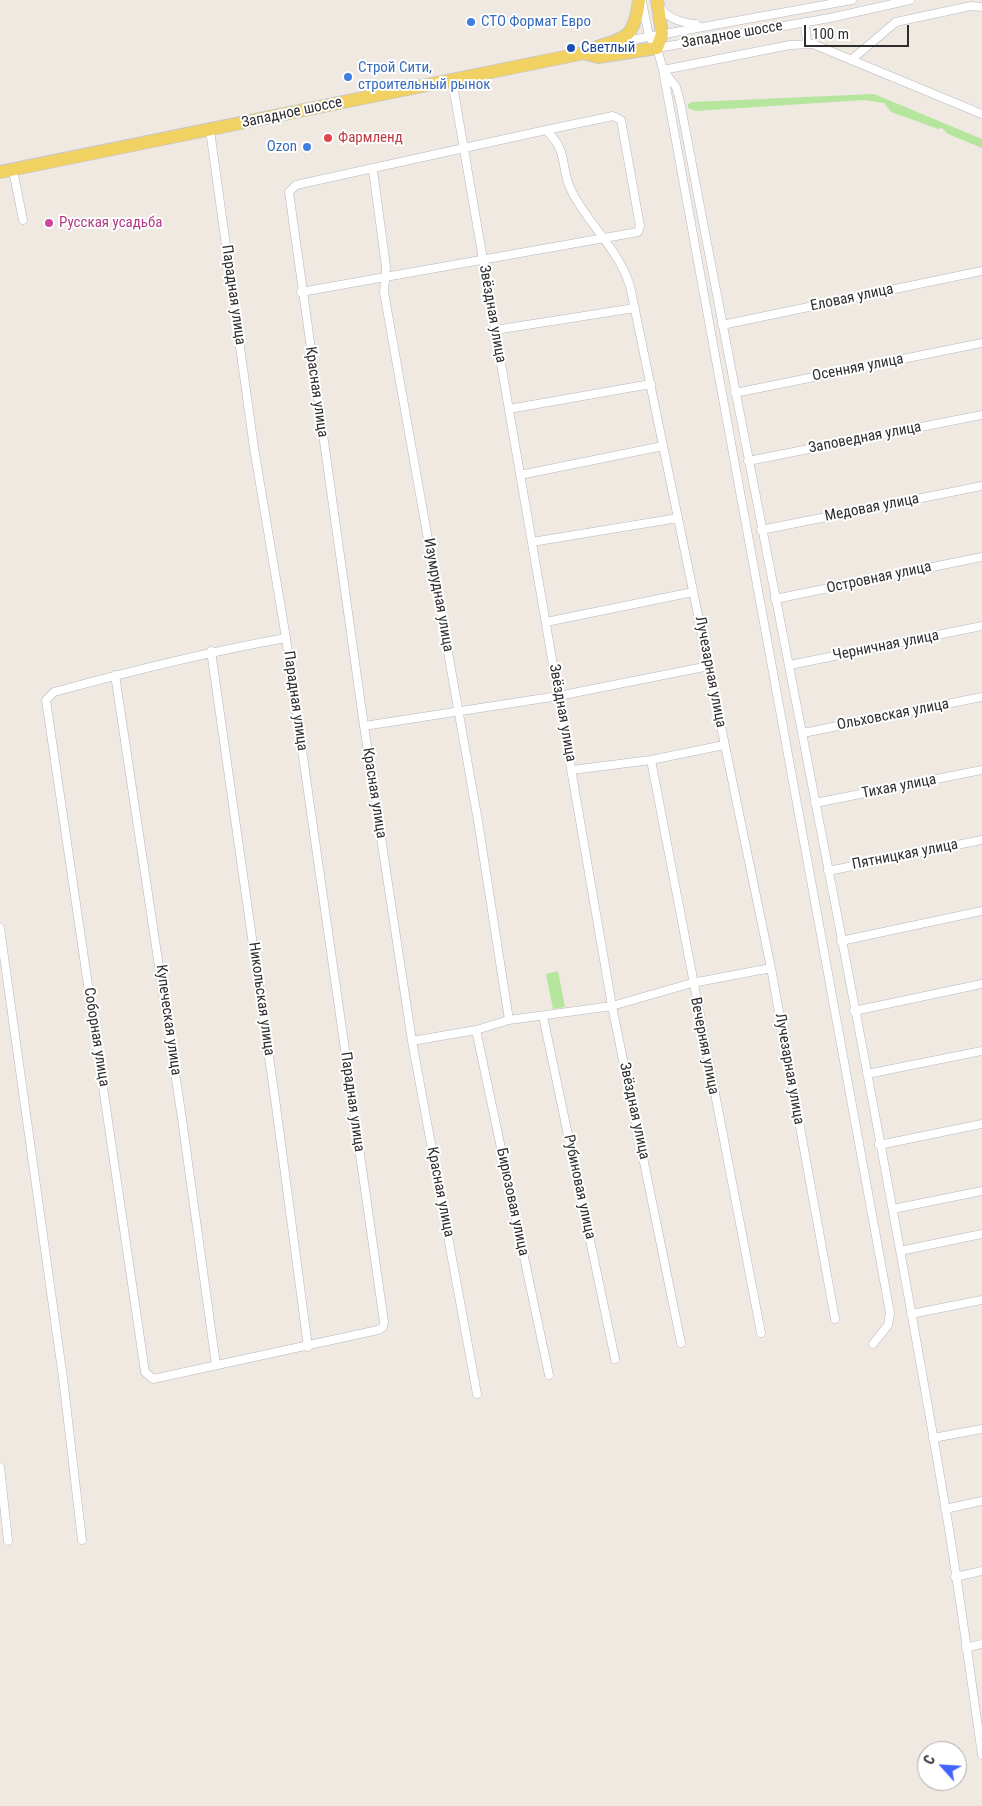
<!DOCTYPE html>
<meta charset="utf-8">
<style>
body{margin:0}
#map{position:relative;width:982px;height:1806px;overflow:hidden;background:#efe9e1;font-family:"Roboto Condensed",sans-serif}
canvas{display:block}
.north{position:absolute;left:917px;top:1741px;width:50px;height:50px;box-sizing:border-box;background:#fff;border:1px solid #ababab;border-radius:50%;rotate:296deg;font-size:14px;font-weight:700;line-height:20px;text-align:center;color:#2e2e2e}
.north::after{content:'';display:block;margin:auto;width:18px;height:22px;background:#4264fb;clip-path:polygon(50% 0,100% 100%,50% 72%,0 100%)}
.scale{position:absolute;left:804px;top:25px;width:105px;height:22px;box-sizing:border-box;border:2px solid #2e2e2e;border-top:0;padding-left:6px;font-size:15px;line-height:18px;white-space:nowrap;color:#2e2e2e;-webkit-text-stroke:4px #fff;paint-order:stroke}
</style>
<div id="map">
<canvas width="982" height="1806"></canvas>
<div class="north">С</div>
<div class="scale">100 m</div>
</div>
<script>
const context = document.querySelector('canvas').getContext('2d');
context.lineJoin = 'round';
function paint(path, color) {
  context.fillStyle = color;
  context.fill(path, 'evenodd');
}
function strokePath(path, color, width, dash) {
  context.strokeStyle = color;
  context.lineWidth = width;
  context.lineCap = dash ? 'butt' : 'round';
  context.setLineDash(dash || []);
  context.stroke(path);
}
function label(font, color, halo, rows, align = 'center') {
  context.font = font + ' "Roboto Condensed",sans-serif';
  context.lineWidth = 4;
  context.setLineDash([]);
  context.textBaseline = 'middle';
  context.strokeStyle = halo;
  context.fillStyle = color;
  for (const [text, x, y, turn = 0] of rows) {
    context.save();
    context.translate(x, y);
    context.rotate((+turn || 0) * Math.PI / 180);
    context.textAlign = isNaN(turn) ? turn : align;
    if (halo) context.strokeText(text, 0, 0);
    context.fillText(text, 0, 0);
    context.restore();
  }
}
paint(new Path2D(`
 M874 94 982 139V148L948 134 942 128 938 129 891 112 884 103 864 100 696 111 688 108V104L692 102Z
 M558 971 565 1007 553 1009 546 974Z`), '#b6e59e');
const street = new Path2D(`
 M642 2 649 36 657 48 663 70 890 1313 888 1325 873 1344
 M659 6C668 19 681 23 696 24
 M805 22 807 43
 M620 42 852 0
 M657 48 830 18 910 0
 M851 60 896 22 971 6 982 7
 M663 70 676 87 680 101C768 569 865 1035 945 1505 959 1588 970 1672 982 1755
 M663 70 790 45 813 44 982 114
 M452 80 612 1006 681 1343
 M210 130 254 448 286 638 384 1322 383 1327 378 1330 153 1379 145 1372 46 700 54 692C131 671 207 652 286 638
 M13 170 23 220
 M373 170 386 267 384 292 478 821 509 1020
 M301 292 638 232 640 226 621 120 613 116 546 130
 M722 325 982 271
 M495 330 635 308
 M735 393 982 343
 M509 409 651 384
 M748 461 982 415
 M520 475 663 446
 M761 530 982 486
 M532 542 678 518
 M775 599 982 557
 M546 622 693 592
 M211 651 276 1106 308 1347
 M790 665 982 626
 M115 675 182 1119 216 1365
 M364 726 558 696 709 666
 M803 733 982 697
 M651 760 761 1333
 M572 770 651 760 724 745
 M815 803 982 770
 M828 871 982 840
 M0 928 63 1378 82 1540
 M841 941 982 911
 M854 1011 982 984
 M543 1016 615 1359
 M476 1030 549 1375
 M412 1041 476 1030 509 1020 612 1006 692 983 771 968
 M867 1074 982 1051
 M879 1145 982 1124
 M893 1209 982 1191
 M900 1251 982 1234
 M911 1314 982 1300
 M477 1394 412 1041 364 726 289 192 296 185 546 130C570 153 559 167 572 192 589 225 619 250 630 286L771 968 835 1319
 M933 1438 982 1429
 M0 1467 8 1541
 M945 1509 982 1501
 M955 1577 982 1571
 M966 1648 982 1644`);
const primary = new Path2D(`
 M584 53 598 57 657 48 662 34 657 0
 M0 172 584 53C618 35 633 49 639 0`);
strokePath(street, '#b4b7c1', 9);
strokePath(primary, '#c9c9c9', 14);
strokePath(street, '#fff', 8);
strokePath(primary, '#f2d163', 12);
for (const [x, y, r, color] of [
 [471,22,5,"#3f7fe0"],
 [571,48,5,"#1a4fb4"],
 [348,77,5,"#3f7fe0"],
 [328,138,5,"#e0444e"],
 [307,147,5,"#3f7fe0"],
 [49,223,5,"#d1479c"]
]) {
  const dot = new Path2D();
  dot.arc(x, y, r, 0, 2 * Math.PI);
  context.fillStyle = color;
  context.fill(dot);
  strokePath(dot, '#fff', 2);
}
label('15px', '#366cbe', '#fff', [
 ["СТО Формат Евро",481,22],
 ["Строй Сити,",358,68],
 ["строительный рынок",358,85],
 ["Ozon",297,147,"right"]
], 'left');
label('15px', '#2e2e2e', '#fff', [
 ["Западное шоссе",732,35,-10],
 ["Западное шоссе",292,113,-12],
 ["Парадная улица",233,295,82],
 ["Еловая улица",852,298,-12],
 ["Звёздная улица",492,314,80],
 ["Осенняя улица",858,368,-11],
 ["Красная улица",316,392,82],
 ["Заповедная улица",865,438,-11],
 ["Медовая улица",872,508,-11],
 ["Островная улица",879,578,-12],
 ["Изумрудная улица",438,595,80],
 ["Черничная улица",886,646,-11],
 ["Лучезарная улица",710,672,79],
 ["Парадная улица",295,701,82],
 ["Звёздная улица",562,713,80],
 ["Ольховская улица",893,715,-11],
 ["Тихая улица",899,787,-11],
 ["Красная улица",374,793,81],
 ["Пятницкая улица",905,855,-11],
 ["Никольская улица",261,999,82],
 ["Купеческая улица",168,1020,82],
 ["Соборная улица",96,1037,81],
 ["Вечерняя улица",704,1046,79],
 ["Лучезарная улица",789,1069,80],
 ["Парадная улица",352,1102,82],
 ["Звёздная улица",634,1111,78],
 ["Рубиновая улица",579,1187,78],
 ["Красная улица",440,1192,79],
 ["Бирюзовая улица",512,1202,78]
]);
label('15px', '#164399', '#fff', [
 ["Светлый",581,48]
], 'left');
label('15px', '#be3a42', '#fff', [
 ["Фармленд",338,138]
], 'left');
label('15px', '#b23c85', '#fff', [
 ["Русская усадьба",59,223]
], 'left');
</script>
